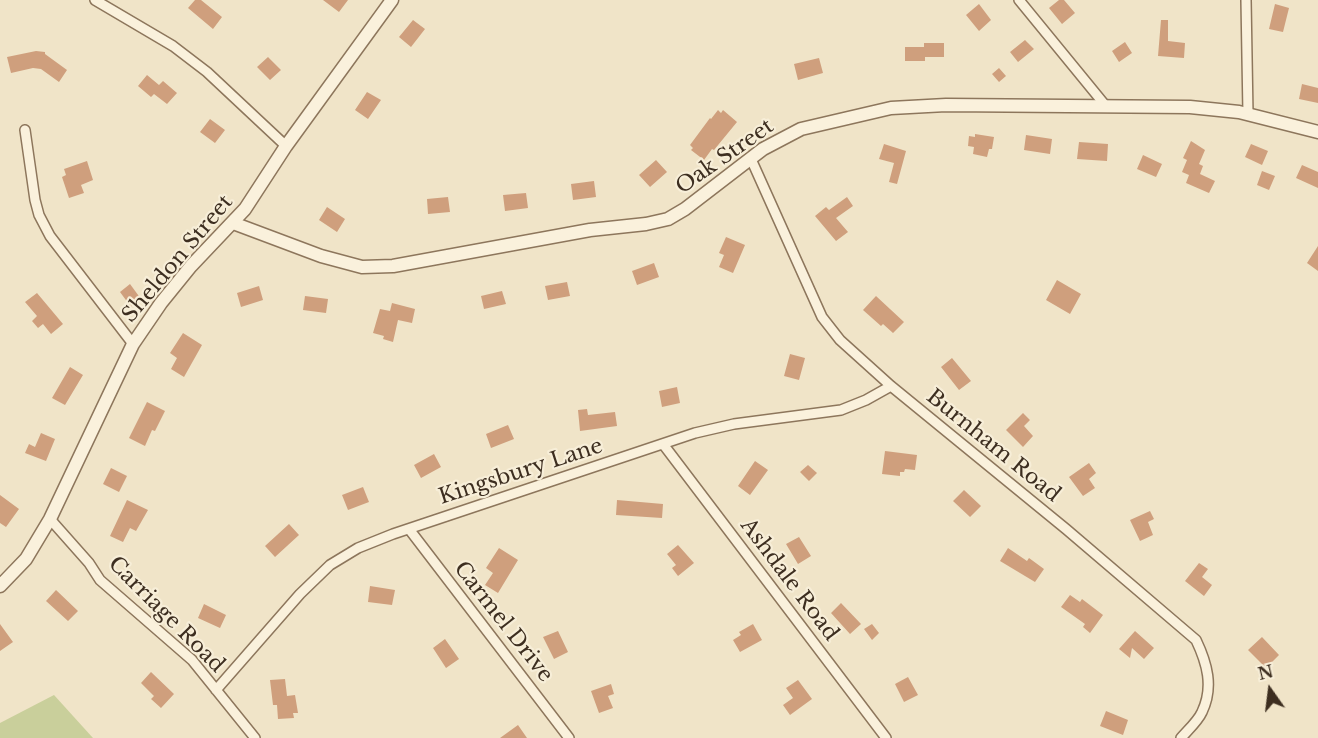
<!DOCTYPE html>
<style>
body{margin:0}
#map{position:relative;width:1318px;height:738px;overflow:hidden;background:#f0e4c8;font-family:"Libre Baskerville",serif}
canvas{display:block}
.north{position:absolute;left:1240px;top:660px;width:60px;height:60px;-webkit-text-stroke:4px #f7eed8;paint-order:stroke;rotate:346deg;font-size:16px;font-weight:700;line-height:24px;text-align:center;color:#3d2e20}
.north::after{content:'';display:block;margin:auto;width:21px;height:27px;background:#3d2e20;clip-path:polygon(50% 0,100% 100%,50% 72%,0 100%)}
</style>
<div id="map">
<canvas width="1318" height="738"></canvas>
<div class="north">N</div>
</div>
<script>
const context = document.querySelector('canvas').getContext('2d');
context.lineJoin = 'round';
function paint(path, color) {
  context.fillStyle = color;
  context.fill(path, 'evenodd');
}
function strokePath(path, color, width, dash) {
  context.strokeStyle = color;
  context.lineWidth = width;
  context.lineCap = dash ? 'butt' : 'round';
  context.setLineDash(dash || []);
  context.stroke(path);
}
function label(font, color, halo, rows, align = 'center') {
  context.font = font + ' "Libre Baskerville",serif';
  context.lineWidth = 4.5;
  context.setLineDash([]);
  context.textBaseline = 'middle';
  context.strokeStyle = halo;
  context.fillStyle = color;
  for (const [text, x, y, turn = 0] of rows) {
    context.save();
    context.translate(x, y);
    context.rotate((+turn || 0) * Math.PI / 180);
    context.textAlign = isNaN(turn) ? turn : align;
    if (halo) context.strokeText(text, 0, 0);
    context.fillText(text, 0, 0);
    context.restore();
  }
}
paint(new Path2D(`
 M54 695 93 738H0V723Z`), '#c9cf9b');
paint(new Path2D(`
 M195 0H201L222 17 213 29 188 8Z
 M323 0H348L339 12Z
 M1059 0H1064L1075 13 1062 24 1049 8Z
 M979 4 991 20 979 31 966 15Z
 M1275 4 1289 8 1283 32 1269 29Z
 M413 20 425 29 411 47 399 37Z
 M1161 20H1168V41L1185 43 1184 58 1158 56Z
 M1025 40 1034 49 1018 62 1010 52Z
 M1125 42 1132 53 1119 62 1112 51Z
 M924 43H944V57H925V61H905V47H924Z
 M36 51 45 52V54L67 70 59 82 41 69 33 68 11 73 7 57Z
 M268 57 281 70 270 80 257 67Z
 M819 58 823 73 798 80 794 64Z
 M999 68 1006 76 999 82 992 74Z
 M147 75 159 85 163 81 177 93 167 104 154 94 151 97 138 86Z
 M1302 84 1318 88V103L1299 99Z
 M367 92 381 100 368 119 355 110Z
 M718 110 721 113 723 110 737 122 714 150 712 149 704 160 691 150 693 148 690 145 710 118 711 119Z
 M210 119 225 130 215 143 200 132Z
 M975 134 994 137 992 149H989L987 157 973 154 974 147 968 146 969 136 975 137Z
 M1026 135 1052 139 1050 154 1024 150Z
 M1191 141 1205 150 1199 164 1203 166 1200 174 1215 181 1209 193 1186 183 1189 175 1182 172 1187 160 1183 158Z
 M1079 142 1108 144 1107 161 1077 159Z
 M884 144 906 151 897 184 889 182 894 163 879 159Z
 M1251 144 1268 151 1262 165 1245 157Z
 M1143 155 1162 164 1156 177 1137 169Z
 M656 160 667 172 650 187 639 175Z
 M87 161 93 180 81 185 84 193 69 198 62 177 66 175 64 169Z
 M1302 165 1318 172V188L1296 178Z
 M1262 171 1275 176 1269 190 1257 185Z
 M594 181 596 197 573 200 571 184Z
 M526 193 528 208 505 211 503 195Z
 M448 197 450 212 428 214 427 199Z
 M847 197 853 206 836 218 848 232 836 241 815 216 826 207 829 210Z
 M327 207 345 219 337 232 319 220Z
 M726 237 745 245 733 273 719 267 724 255 719 253Z
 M1318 246V271L1307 263Z
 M654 263 659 277 637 285 632 271Z
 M1057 280 1081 294 1070 314 1046 300Z
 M567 282 570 296 548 300 545 286Z
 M130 284 141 299 131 307 120 292Z
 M259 286 263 300 241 307 237 293Z
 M502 291 506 304 484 309 481 296Z
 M37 293 63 324 51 334 43 324 38 328 32 321 37 316 25 302Z
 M305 296 328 299 326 313 303 310Z
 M876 296 904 322 893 333 883 324 881 326 863 310Z
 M392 303 415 309 412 323 398 320 393 342 383 339 384 336 373 333 380 309 390 311Z
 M183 333 202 345 184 377 171 369 177 358 170 353Z
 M790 354 805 358 799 380 784 376Z
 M952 358 971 381 959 390 941 367Z
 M70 367 83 375 65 405 52 398Z
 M677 387 680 403 662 407 659 391Z
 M147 402 165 411 155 431 152 430 145 446 129 438Z
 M587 409 588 415 615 412 617 426 580 431 578 410Z
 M1023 413 1030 420 1024 426 1033 436 1023 447 1006 430Z
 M508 425 514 439 491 448 486 434Z
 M41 433 55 439 46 461 25 453 29 444 35 447Z
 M885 451 917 455 915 470 905 469 904 472H900V476L882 474Z
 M434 454 441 467 421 478 414 465Z
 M755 461 768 470 750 495 738 486Z
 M1089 463 1096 473 1089 479 1095 488 1083 496 1069 477Z
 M808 465 817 473 809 481 800 472Z
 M111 468 127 476 119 492 103 484Z
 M363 487 369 502 348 510 342 495Z
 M964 490 981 506 970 517 953 501Z
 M0 495 19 509 6 527 0 523Z
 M127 500 148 510 136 531 130 528 123 542 110 536Z
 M617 500 663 504 662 518 616 515Z
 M1150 511 1154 519 1148 522 1153 535 1140 541 1130 520Z
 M289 524 299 535 275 557 265 546Z
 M799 537 811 556 798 564 786 544Z
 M678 545 694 563 678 576 672 568 676 565 667 554Z
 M499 548 518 560 498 593 485 585 493 573 486 568Z
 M1008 548 1027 561 1029 558 1044 569 1035 582 1000 561Z
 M1199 563 1208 569 1202 577 1212 585 1204 596 1185 581Z
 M370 586 395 590 392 605 368 602Z
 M56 590 78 611 68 621 46 601Z
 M1070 595 1080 602 1082 599 1103 615 1090 633 1083 627 1085 624 1061 607Z
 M841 603 861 624 850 634 831 613Z
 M204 604 226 615 220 628 198 618Z
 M0 624 13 642 0 651Z
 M753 624 762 640 740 652 733 640 741 635 739 632Z
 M872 624 879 633 872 640 864 629Z
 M558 631 568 652 554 659 543 637Z
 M1135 631 1154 648 1144 659 1132 648 1130 658 1119 649Z
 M1262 637 1279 655 1266 668 1248 650Z
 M445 639 459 659 446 668 433 648Z
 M151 672 174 694 161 708 151 699 154 696 141 683Z
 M908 677 918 695 904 702 895 684Z
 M285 679 287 696 295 695 298 713H293L294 718 278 719 277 705H273L270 680Z
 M798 680 812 699 790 715 783 705 793 698 786 688Z
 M611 684 614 694 608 696 613 708 599 713 591 691Z
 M1106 711 1128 720 1123 735 1100 726Z
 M518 725 527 738H500Z`), '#cf9f7d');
const minor = new Path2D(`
 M95 0 173 46 207 72 286 146
 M1019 0 1105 105
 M1246 0 1248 114
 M25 130 35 200 39 215 50 236 133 344
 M751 159 822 317 840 340 891 386 1066 529 1196 640C1207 663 1214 687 1202 712 1198 721 1188 730 1181 738
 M663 444 886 738
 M50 519 89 563 100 580 192 660 255 738
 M409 529 569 738
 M216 690 300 594 330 565 358 548 393 534 695 433 734 424 841 410 866 400 891 386`);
const tertiary = new Path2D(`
 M233 223 321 256 362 267 393 266 590 230 646 224 668 219 685 209 763 149 801 129 891 108 946 105 1190 107 1239 112 1318 132
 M0 586 26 559 50 519 133 344 161 303 191 266 245 209 286 146 392 0`);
strokePath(minor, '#8d765c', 12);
strokePath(tertiary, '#8d765c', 15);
strokePath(minor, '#faf1dc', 9);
strokePath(tertiary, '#faf1dc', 12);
label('21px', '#3d2e20', '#f7eed8', [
 ["Oak Street",725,157,-35],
 ["Sheldon Street",178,259,-50],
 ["Burnham Road",993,446,39],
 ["Kingsbury Lane",521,472,-18],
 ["Ashdale Road",789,580,53],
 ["Carriage Road",166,615,45],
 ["Carmel Drive",503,622,52]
]);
</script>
